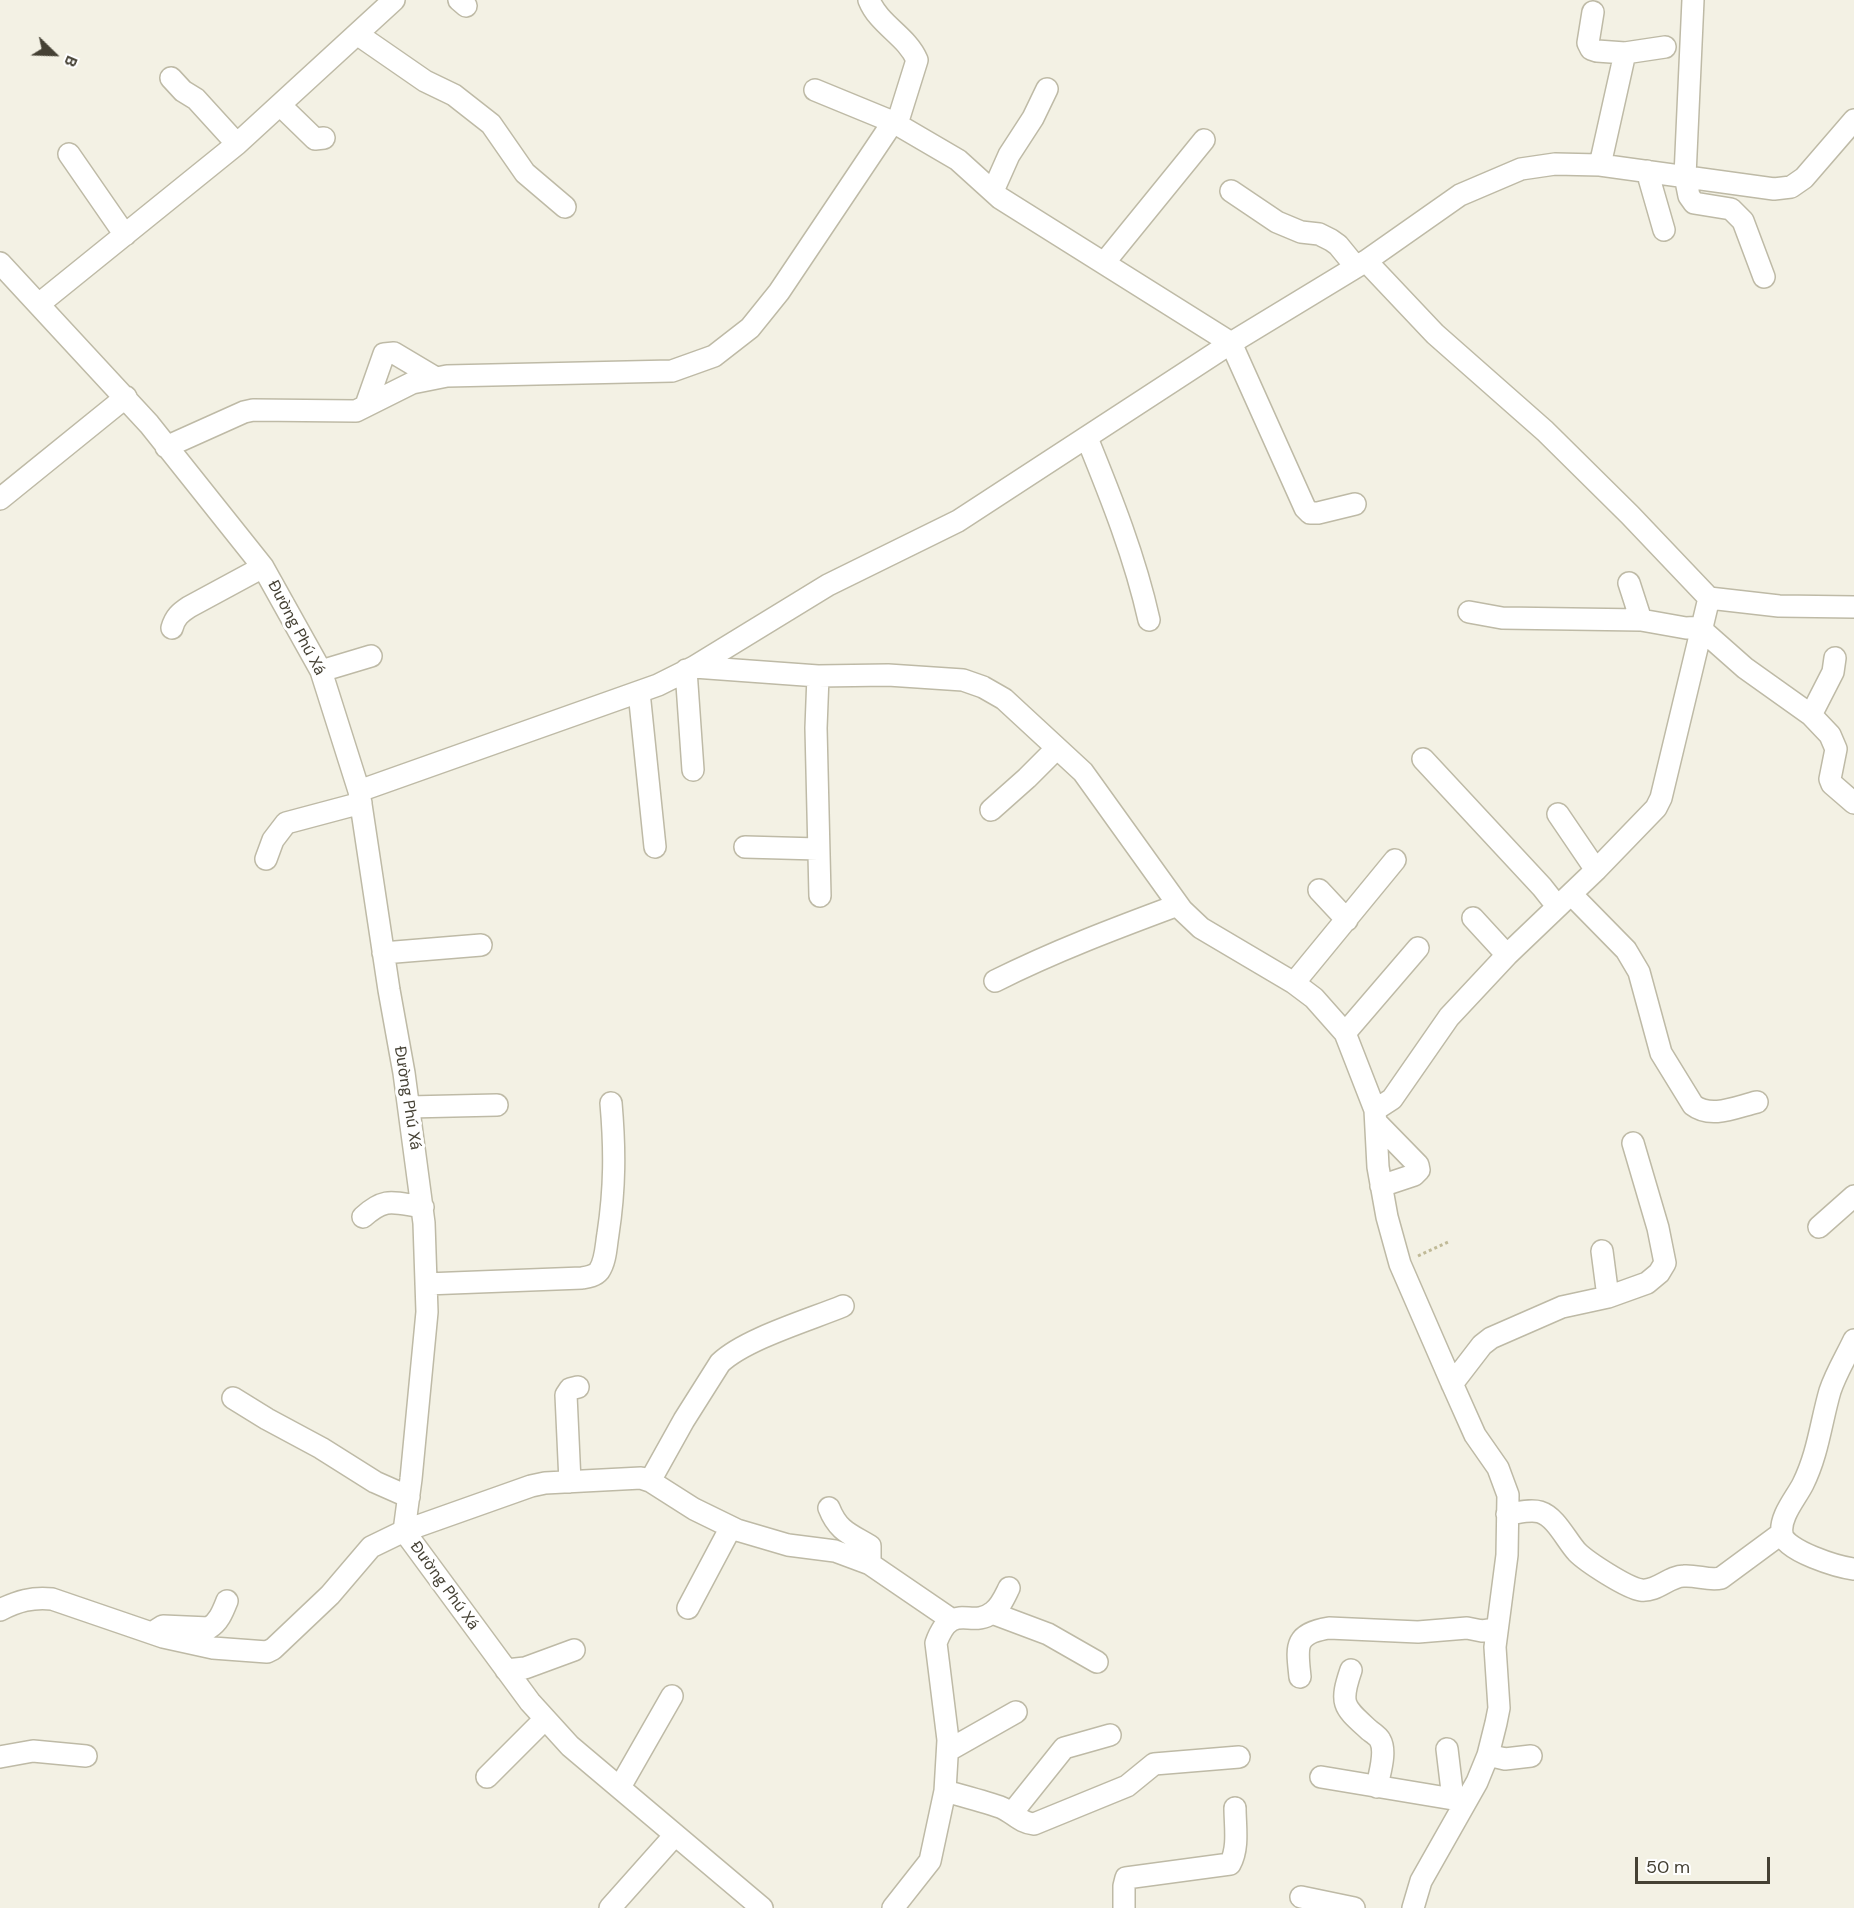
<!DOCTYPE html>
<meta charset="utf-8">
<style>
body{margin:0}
#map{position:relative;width:1854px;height:1908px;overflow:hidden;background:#f3f1e4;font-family:"DM Sans",sans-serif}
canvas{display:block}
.north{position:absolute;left:24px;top:24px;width:60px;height:60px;-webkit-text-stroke:4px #fff;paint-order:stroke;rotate:113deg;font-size:16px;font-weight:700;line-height:24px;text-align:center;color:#454134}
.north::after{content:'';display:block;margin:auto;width:21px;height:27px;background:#454134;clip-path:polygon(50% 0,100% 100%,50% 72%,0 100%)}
.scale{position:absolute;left:1635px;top:1857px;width:135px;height:27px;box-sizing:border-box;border:3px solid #454134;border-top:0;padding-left:8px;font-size:18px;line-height:21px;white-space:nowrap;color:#454134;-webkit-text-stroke:4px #fff;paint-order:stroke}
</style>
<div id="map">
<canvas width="1854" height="1908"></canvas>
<div class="north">B</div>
<div class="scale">50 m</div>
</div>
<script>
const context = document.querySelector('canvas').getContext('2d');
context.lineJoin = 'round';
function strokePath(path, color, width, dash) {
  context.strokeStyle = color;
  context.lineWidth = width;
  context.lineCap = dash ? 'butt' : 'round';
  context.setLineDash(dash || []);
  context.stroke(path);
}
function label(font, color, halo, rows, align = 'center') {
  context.font = font + ' "DM Sans",sans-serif';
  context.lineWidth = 6;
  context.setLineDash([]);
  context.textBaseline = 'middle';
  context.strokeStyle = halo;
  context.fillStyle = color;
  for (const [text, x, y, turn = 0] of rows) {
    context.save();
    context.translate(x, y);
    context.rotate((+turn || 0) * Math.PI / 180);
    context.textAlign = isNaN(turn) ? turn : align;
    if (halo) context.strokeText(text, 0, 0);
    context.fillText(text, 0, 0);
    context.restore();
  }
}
const minor = new Path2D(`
 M459 0 466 6
 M869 0C879 25 907 36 917 60L897 124
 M1693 0 1685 176 1689 196 1694 203 1731 209 1743 221 1764 277
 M1593 12 1588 43 1591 49 1597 51 1625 53
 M357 34 425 81 454 95 491 124 525 173 565 207
 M171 78 183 91 196 99 237 144
 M815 90 893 122 958 160 1000 198 1231 343 1305 508 1310 513H1318L1355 504
 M280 105 315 139 324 138
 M69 154 125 235
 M1600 165 1625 53 1665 47
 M1647 171 1664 230
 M993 191 1009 155 1033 118 1047 89
 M1231 191 1277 222 1301 232 1319 234 1331 240 1338 245 1356 267
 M1366 261 1435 334 1545 431 1630 515 1709 598 1779 606 1854 607
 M0 263 149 424 263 567 321 671 359 791 389 990 404 1073 424 1223 427 1312 411 1479 404 1531 530 1702 570 1746 762 1908
 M1104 263 1204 140
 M39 304 237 144 394 0
 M366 405 384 354 394 353 436 378
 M1087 438C1111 497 1135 557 1149 620
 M166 447 244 412 253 410 356 411 412 383 447 376 672 371 714 356 750 328 779 292 893 122
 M0 499 126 397
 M1629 583 1641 620
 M1469 612 1502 618 1641 620 1686 628 1703 627
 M172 628C175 617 180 613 189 607L263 567
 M1702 630 1745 668 1811 715 1830 735 1836 749 1830 779 1832 784 1854 803
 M694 667 818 676 888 675 963 680 983 687 1004 699 1083 772 1182 910 1201 928 1294 983 1314 998 1345 1033 1375 1110 1378 1167 1387 1217 1400 1264 1450 1379 1475 1435 1498 1468 1508 1495 1507 1555 1495 1647 1499 1708 1496 1723 1488 1755 1477 1782 1421 1881 1413 1908
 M686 670 693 770
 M321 671 371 656
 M818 676 816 728 820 896
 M639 692 655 847
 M1811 715 1833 672 1835 658
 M1423 759 1542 887 1557 906
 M359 791 658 685 694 667 828 585 958 521 1231 343 1366 261 1460 195 1521 169 1555 164 1600 165 1774 189 1791 187 1804 178 1854 120
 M991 810 1027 778 1057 748
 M1558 814 1596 870
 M745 847 818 849
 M266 859 273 840 286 823 361 803
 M1319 890 1347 920
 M1571 894 1626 950 1639 972 1661 1053 1693 1105C1711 1119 1736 1107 1757 1102
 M1473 918 1507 955
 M383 953 481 945
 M995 981C1055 951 1116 928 1178 905
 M1294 983 1395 860
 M1345 1033 1418 948
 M409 1107 497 1105
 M1375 1110 1392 1099 1449 1017 1507 955 1596 870 1656 808 1661 798 1709 598
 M1376 1122 1418 1165 1419 1170 1414 1175 1381 1186
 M363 1217C386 1196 394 1203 423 1207
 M1819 1227 1854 1196
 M1602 1251 1608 1297
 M426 1284 582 1278C588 1277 595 1276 599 1271 606 1261 606 1245 608 1234 615 1188 615 1149 611 1103
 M1854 1340C1846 1357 1836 1373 1830 1391 1821 1422 1818 1454 1803 1484 1796 1498 1779 1517 1782 1534 1785 1551 1838 1567 1854 1569
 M1452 1384 1482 1345 1491 1338 1562 1307 1608 1297 1647 1283 1659 1273 1665 1263 1658 1228 1633 1143
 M233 1398 267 1419 321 1448 375 1482 409 1497
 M650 1481 684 1420 720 1363C745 1339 809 1320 843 1306
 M570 1482 566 1395 570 1389 578 1387
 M829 1508C838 1531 850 1534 870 1546V1564
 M1507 1514C1518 1513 1530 1509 1540 1512 1556 1517 1566 1540 1577 1552 1587 1562 1627 1588 1641 1590 1657 1592 1669 1576 1684 1576 1697 1575 1709 1581 1721 1578L1782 1533
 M688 1608 731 1527
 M0 1610C18 1601 32 1597 52 1599L163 1637 213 1648 267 1652 273 1649 330 1595 371 1547 404 1531 531 1486 545 1483 641 1478 650 1481 694 1509 737 1530 788 1545 835 1551 870 1564 952 1620
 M992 1613 1048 1634 1097 1662
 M155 1631 163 1626 209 1628C219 1622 223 1611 227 1601
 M506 1670 525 1668 574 1650
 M1351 1670C1339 1705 1344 1707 1369 1730 1373 1733 1378 1736 1380 1740 1387 1752 1379 1774 1377 1787
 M1300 1677C1297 1647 1293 1634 1329 1628L1418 1632 1467 1628 1482 1631 1496 1629
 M1447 1749 1453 1799
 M949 1750 1016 1712
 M1488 1755 1505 1759 1531 1756
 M0 1757 33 1751 86 1756
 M487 1777 545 1719
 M1321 1777 1465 1801
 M620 1787 672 1696
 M945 1791C963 1796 982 1801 1000 1807 1013 1812 1020 1823 1034 1824L1127 1786 1154 1764 1239 1757
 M1012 1813 1064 1748 1110 1735
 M1301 1897 1354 1908
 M610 1908 675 1835
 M893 1908 930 1861 945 1791 948 1740 936 1643C952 1599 971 1630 993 1612 1001 1606 1005 1596 1009 1588
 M1124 1908V1886L1126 1878 1230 1864C1239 1848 1235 1826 1235 1808`);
strokePath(minor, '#bebaa6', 24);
strokePath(new Path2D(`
 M1418 1256 1448 1242`), '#c0ba97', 3, [3, 3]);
strokePath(minor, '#fff', 21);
label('16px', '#454134', '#fff', [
 ["Đường Phú Xá",296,628,62],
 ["Đường Phú Xá",407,1098,81],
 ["Đường Phú Xá",444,1586,54]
]);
</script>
